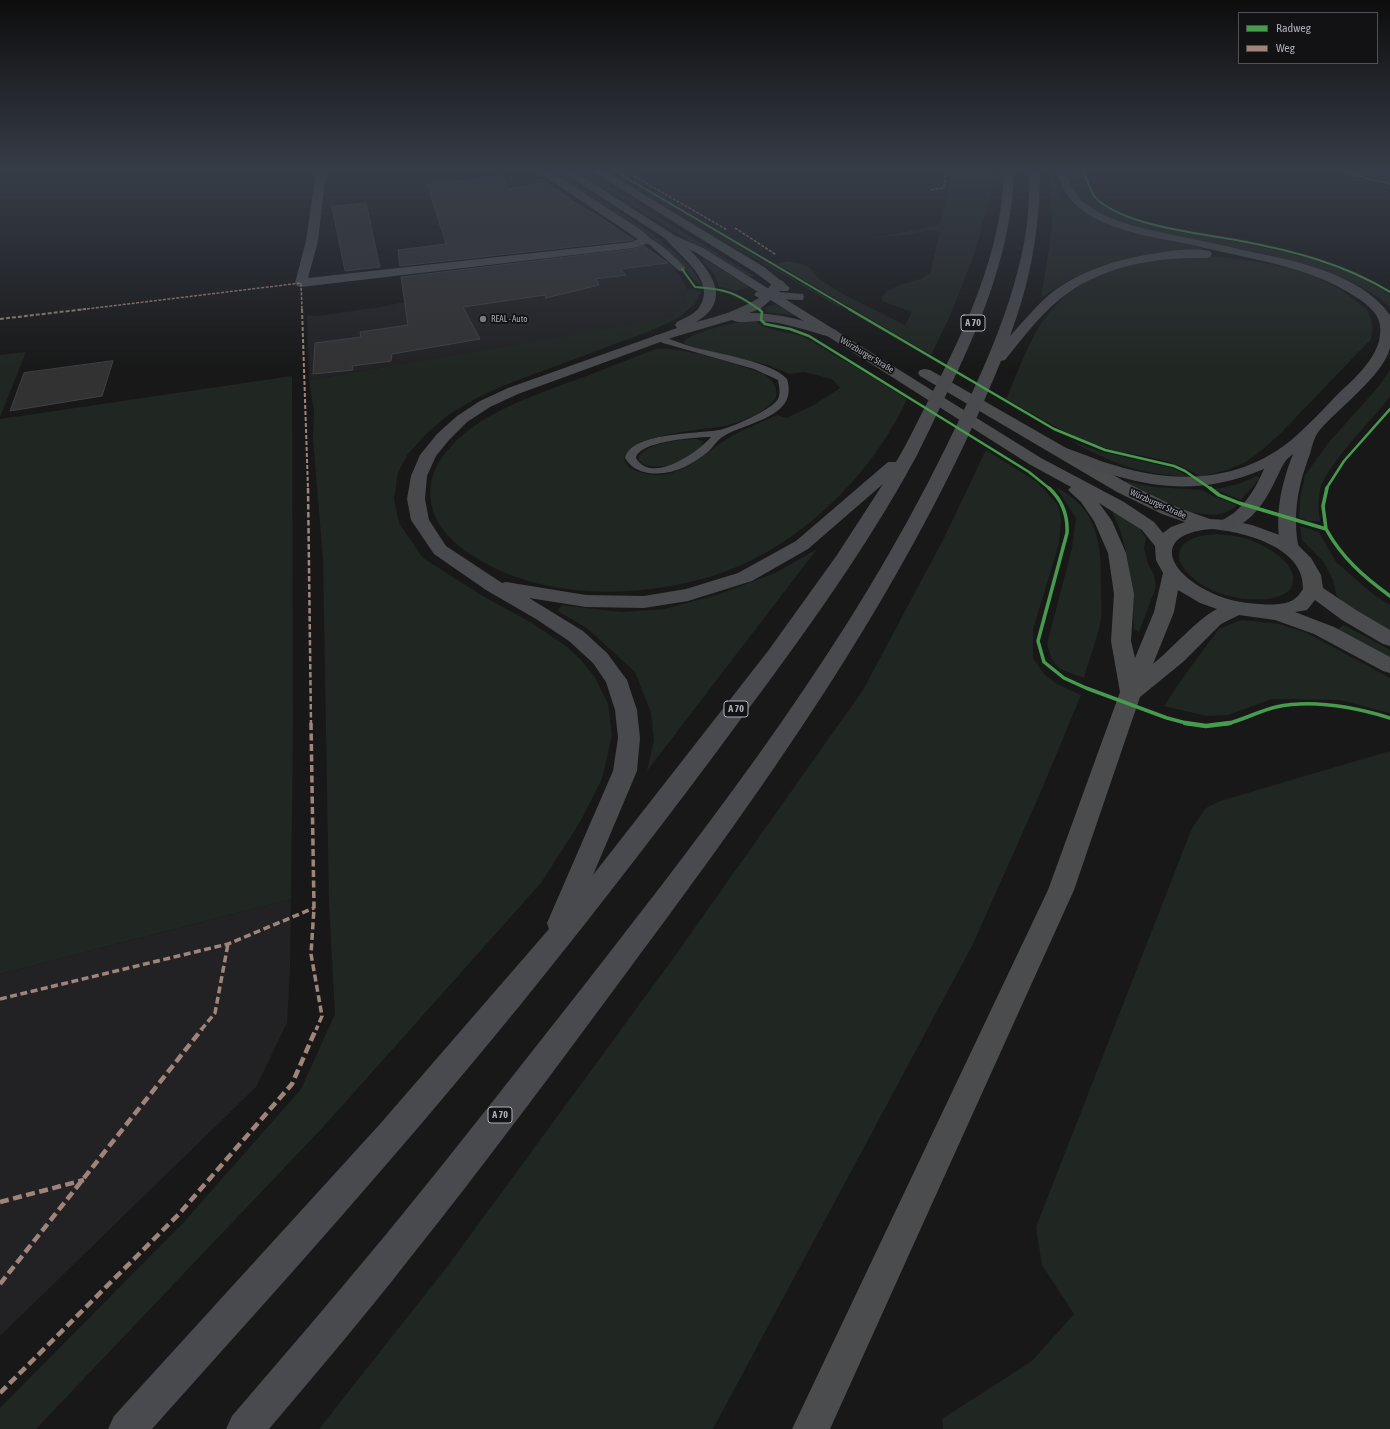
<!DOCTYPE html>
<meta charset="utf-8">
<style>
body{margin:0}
#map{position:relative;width:1390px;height:1429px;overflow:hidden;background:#181818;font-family:"Asap Condensed",sans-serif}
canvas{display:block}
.legend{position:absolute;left:1238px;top:12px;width:140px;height:52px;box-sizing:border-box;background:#121214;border:1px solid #4f5155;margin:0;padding:5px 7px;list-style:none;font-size:12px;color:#aaafb7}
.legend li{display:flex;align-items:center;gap:8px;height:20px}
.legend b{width:20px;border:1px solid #4f5155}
</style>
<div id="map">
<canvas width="1390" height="1429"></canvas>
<ul class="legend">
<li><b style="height:5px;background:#469c4c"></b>Radweg</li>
<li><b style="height:5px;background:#a18479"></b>Weg</li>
</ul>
</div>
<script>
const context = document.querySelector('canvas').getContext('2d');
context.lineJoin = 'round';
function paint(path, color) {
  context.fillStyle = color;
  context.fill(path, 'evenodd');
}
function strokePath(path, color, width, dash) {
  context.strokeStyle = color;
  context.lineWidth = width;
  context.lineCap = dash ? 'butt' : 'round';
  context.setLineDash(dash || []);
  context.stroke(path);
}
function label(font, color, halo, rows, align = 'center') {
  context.font = font + ' "Asap Condensed",sans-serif';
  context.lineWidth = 3.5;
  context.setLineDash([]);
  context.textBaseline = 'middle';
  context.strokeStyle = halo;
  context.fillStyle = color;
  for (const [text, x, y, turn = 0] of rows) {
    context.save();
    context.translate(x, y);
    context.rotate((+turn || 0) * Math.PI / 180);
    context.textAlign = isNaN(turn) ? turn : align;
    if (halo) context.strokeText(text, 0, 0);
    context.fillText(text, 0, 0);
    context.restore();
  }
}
paint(new Path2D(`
 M670 263 680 276 687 289 683 304 671 316 647 323 309 380 307 315 318 316 380 307 474 288Z
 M291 899 290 971 287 1023 256 1087 0 1336V974Z`), '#222224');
paint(new Path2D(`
 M549 171H555C586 191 694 252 701 285 695 283 683 265 676 259 637 225 592 199 549 171Z
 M575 171H585L754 276 749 277Z
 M951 171H995V179L974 255 950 316 931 355 777 264 788 261 805 265 812 270 818 278 841 293 905 325 912 312 882 301V297L887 291 902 284 921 279 930 273 940 232 932 230 913 234 868 239 939 225 949 188Z
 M1050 171H1053C1055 178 1055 186 1059 192 1065 201 1077 207 1086 212 1122 232 1161 239 1202 248V250C1142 252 1090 262 1041 298L1052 228Z
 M1069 171H1083C1087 182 1089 194 1098 201 1124 221 1160 227 1192 233 1256 247 1335 256 1390 295V307C1359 279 1314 266 1274 256 1225 244 1114 234 1080 199 1073 191 1070 182 1069 171Z
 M1346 171H1390V182Z
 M717 236H719L841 306 839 307Z
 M1200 256C1252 259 1316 266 1357 302 1361 305 1366 308 1368 312 1373 322 1373 330 1371 339L1279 435 1262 450 1246 462 1227 470 1200 477C1170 456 1135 457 1102 447 1068 436 1037 416 1006 399 1020 368 1031 332 1054 307 1090 266 1149 258 1200 256Z
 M701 259H704L750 287 736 291 719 286 713 273Z
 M687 289 701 291 695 304 678 318 650 331 505 385 475 399 448 415 427 433 408 454 398 472 394 499 399 523 423 558 481 595 532 623 566 646 581 660 594 676 608 704 612 735 602 779 580 822 541 883 324 1126 36 1429H0V1408L184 1222 301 1089 335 1014 329 904 323 560 313 438 314 412 309 380 647 322 671 316 683 304Z
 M776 304 797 316 767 312 763 308Z
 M755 320C761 330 789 332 801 336 813 341 824 349 836 356 860 369 884 384 907 399 871 478 794 552 709 577 636 598 545 600 478 559 461 549 443 535 435 516 426 492 430 471 447 451 476 415 531 396 573 381 601 370 628 360 656 349 683 346 737 364 764 374 799 400 752 418 729 425 718 428 706 428 695 430 680 432 665 435 650 439 639 442 630 446 624 457 626 466 631 470 640 472 679 484 700 455 730 437 745 428 761 423 777 415L786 418 812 406 840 388 832 379 804 372 789 374 768 365 703 350 683 343C690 331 740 321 755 320Z
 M26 352 0 417V355Z
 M1390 370V397C1373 418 1324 468 1320 491 1318 501 1318 511 1320 521H1308L1299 517 1300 499 1305 475 1330 441 1379 386Z
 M292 376 293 725 291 899 0 974V419Z
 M696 439 703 441 702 445C687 458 671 470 650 466 645 465 642 464 639 460V456C649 443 680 439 696 439Z
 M1069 440 1099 451 1168 467 1177 470 1189 477C1139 474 1113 464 1069 440Z
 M986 450 1037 482 1058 505 1061 519 1059 543 1033 630V658L1045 675 1057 684 1081 695 1042 789 973 944 713 1429H319L447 1267 672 960 863 690 943 540Z
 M1256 476 1260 478 1241 500 1214 489C1230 487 1242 483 1256 476Z
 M1125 481 1154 487 1202 490 1211 495 1237 505C1211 532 1150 495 1123 482Z
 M1056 487C1098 509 1101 542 1101 585 1101 596 1102 608 1101 619 1098 637 1089 659 1084 678L1060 669 1052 660 1047 644 1072 548 1076 518Z
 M1109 506 1140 529 1146 538 1144 548 1148 564 1154 575 1156 587 1139 632 1134 629C1132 588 1130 542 1109 506Z
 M1300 526 1319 532 1336 562 1374 595 1390 605V634L1346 607 1336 594 1333 580 1323 561 1302 540Z
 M1217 534C1228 535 1238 536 1247 539 1263 544 1304 565 1291 588 1287 595 1275 598 1267 599 1247 601 1224 597 1206 587 1167 564 1170 536 1217 534Z
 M817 549 647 771 654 740 651 713 635 672 587 628 557 611 562 605 621 612 664 609 717 595 775 573Z
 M1241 620 1279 624 1307 633 1390 678V713L1340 700 1272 699 1228 715 1206 716 1164 706 1184 676 1219 629Z
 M1344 625 1390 650V660L1336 630Z
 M1390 751V1429H943L942 1419 1032 1361 1074 1314 1042 1265 1036 1227 1192 828 1206 808 1220 801Z`), '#202621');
const building = new Path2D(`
 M503 176 508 189 546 182 571 200 590 212H592L634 240 400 266 398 250 446 244 427 184Z
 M366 203 380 267 345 271 332 207Z
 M644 246 668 263 621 269 626 275 596 279 599 285 546 298 545 295 463 307 480 339 392 354 391 361 352 366 353 370 313 374 315 343 361 337 360 332 408 325 401 277 634 249Z
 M113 361 102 396 10 411 24 373Z`);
paint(building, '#323233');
strokePath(building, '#404144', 1);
paint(new Path2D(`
 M642 237C655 236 676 259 685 267V271H679L650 245 642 241Z
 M657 335C669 338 681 344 693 347 715 353 773 362 787 379 799 417 747 422 724 436 718 439 714 446 709 451 691 466 668 478 644 472 636 470 630 466 625 458 631 432 698 434 719 430 731 428 773 409 778 399 781 393 779 386 778 380L754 369 663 343 653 338 654 336ZM711 437C698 452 652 485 636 458 639 441 697 437 711 437Z`), '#4c4d50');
paint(new Path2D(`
 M316 171H326L318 241 308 278 632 242 638 239 537 171H550L641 230 651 239 646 244 634 248 301 287 297 286 295 283 306 241Z`), '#4c4d50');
paint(new Path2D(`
 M561 171H574L674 235 703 248 1041 458 1124 502 1154 522 1163 533 1171 527 1185 522 1162 514 1117 492 920 376 918 373 920 370 925 369 930 370 1129 484 1174 506 1210 519 1228 520 1252 525 1285 537 1299 546 1311 558 1321 575 1323 588 1356 610 1390 630V646L1383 644 1342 620 1315 600 1307 610 1295 612 1334 627 1390 657V673L1383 671 1314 634 1275 620 1239 615 1221 624 1183 662 1140 697 1074 890 830 1429H792L1048 890 1120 692 1111 641 1114 594 1108 553 1094 521 1081 502 1068 490 1071 487 1029 464 695 252 666 239ZM1099 503 1142 530 1155 546 1156 560 1163 573 1154 612 1135 658 1131 641 1134 594 1126 553 1112 521ZM1212 529C1244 532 1305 547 1303 589 1301 592 1297 598 1293 600 1284 605 1270 605 1260 604 1240 603 1222 599 1204 589 1164 567 1156 533 1212 529ZM1178 590 1200 603 1217 609C1196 620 1173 648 1153 664L1174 612Z
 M592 171H605L764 267 790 288 788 291H780L756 273Z`), '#4b4c4e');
paint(new Path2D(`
 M1004 171H1014C1012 251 979 329 944 399 935 418 926 437 917 455 861 559 788 656 718 750 633 864 545 977 454 1085 356 1202 254 1315 152 1429H108L114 1416 380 1124 549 929 547 923 613 771 618 738 615 710 606 682 593 663 569 641 536 619 486 590 434 554 411 520 407 499 411 476 420 455 437 434 457 416 480 401 508 388 677 328 675 325 677 322C684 318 693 315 698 309 720 282 677 254 664 237L666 235H674C698 257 742 296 696 322 717 317 739 310 759 298L754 295 756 292 766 291C771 285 774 279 783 281L785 284 779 292 803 294 804 297 803 300 772 299 760 309 749 313C779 313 807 321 836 330L838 333 836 336 831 337C807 331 785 322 760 321 751 321 739 324 732 320L674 337 518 394 490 407 467 422 449 440 436 456 427 476 425 499 429 520 446 546 502 583 506 582 586 595 644 596 686 589 738 573 796 541 888 462H896C907 444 916 424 926 405 963 334 1002 254 1004 171ZM883 484 837 555 768 651 593 875 637 771 640 738 637 710 627 680 607 653 583 631 529 598 586 607 644 608 688 601 752 581 808 549Z
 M1030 171H1040C1040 229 1030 283 1010 336 1023 322 1035 307 1050 294 1080 270 1121 258 1158 253 1174 250 1194 248 1210 251L1212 254 1210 257 1206 258C1155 257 1100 266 1060 299 1039 316 1022 339 1005 360L1001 361C910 584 770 780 627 972 556 1068 485 1164 410 1258 365 1316 317 1372 269 1429H226L232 1416C284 1355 337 1294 388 1232 456 1149 522 1064 589 979 720 811 851 641 945 449 979 380 1014 308 1026 231 1029 211 1029 192 1030 171Z
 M1057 171H1067C1068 178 1069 183 1073 189 1091 220 1146 229 1178 236 1200 240 1222 245 1243 250 1291 260 1360 272 1390 315 1390 325 1390 339 1390 348 1383 376 1337 409 1319 431 1314 437 1312 447 1310 454 1298 485 1292 516 1299 549L1296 553 1290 555 1284 553 1281 549C1274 515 1281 485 1293 454 1283 461 1282 468 1276 479 1268 496 1257 515 1240 525 1233 529 1228 531 1220 529L1217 525C1222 519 1229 517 1235 512 1249 500 1257 485 1264 469 1186 502 1129 483 1053 454L1051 451 1053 448 1059 446C1078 451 1095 460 1114 465 1177 485 1244 482 1296 436 1309 424 1322 411 1334 398 1352 380 1372 365 1379 341 1384 320 1375 310 1359 299 1330 279 1297 269 1263 261 1238 255 1212 250 1187 244 1143 235 1067 226 1057 171Z`), '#494a4d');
strokePath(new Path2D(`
 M1339 171 1390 184
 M634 176 727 230
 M931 190 944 188 946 171
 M735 228 775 254
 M78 310 301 283 302 310`), '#a18479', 1.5, [3, 1.5]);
strokePath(new Path2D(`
 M302 309 308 489
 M0 319 86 309`), '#a18479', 2, [4, 2]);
strokePath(new Path2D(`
 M308 488 311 724`), '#a18479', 2.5, [5.5, 2.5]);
strokePath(new Path2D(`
 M311 723 314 908 311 954 322 1016 316 1030
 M0 999 228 944 314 908
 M201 1030 215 1013 228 944`), '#a18479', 3.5, [7, 3.5]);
strokePath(new Path2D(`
 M0 1202 84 1180
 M0 1284 202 1029
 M0 1393 179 1214 292 1084 316 1029`), '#a18479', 4.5, [9, 4.5]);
strokePath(new Path2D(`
 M615 171 851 310
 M1084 171C1088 181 1090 194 1099 201 1131 227 1200 233 1241 241 1294 251 1344 264 1390 292
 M682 269 695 287C725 289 735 292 760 310`), '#469c4c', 2);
strokePath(new Path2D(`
 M759 309 762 312 761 320 765 324 790 329 809 336 1029 472 1050 489
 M849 309 1054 429 1105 450 1174 466 1185 471 1211 489
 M1326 489 1344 461 1390 409`), '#469c4c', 2.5);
strokePath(new Path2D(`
 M1049 488C1063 501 1068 515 1067 533L1038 641 1044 662 1064 678 1086 688 1167 718 1190 724
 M1210 488 1219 495 1239 503 1326 529C1342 558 1364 577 1390 596
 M1326 529 1323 506 1327 488
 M1226 724C1243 720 1259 711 1276 707 1313 699 1354 707 1390 718`), '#469c4c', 3.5);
strokePath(new Path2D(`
 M1185 723 1206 726 1230 723`), '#469c4c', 4.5);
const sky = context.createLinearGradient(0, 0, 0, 372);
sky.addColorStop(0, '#0d0d0d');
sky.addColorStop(0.46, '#373d48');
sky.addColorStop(1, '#373d4800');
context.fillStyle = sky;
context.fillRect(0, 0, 1390, 372);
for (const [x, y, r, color] of [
 [483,319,4,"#777a7f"]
]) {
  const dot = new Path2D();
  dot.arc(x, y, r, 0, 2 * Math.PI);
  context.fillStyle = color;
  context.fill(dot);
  strokePath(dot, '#121214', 1.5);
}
label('9px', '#aaafb7', '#121214', [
 ["REAL - Auto",491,319]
], 'left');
label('9px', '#aaafb7', '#121214', [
 ["Würzburger Straße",867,355,31],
 ["Würzburger Straße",1158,504,24]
]);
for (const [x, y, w] of [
 [973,323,24],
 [736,709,24],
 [500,1115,24]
]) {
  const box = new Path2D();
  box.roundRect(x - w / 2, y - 8, w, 16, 3);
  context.fillStyle = '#121214';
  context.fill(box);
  strokePath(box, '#aaafb7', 1);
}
label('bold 10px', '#aaafb7', null, [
 ["A 70",973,323],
 ["A 70",736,709],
 ["A 70",500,1115]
]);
</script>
